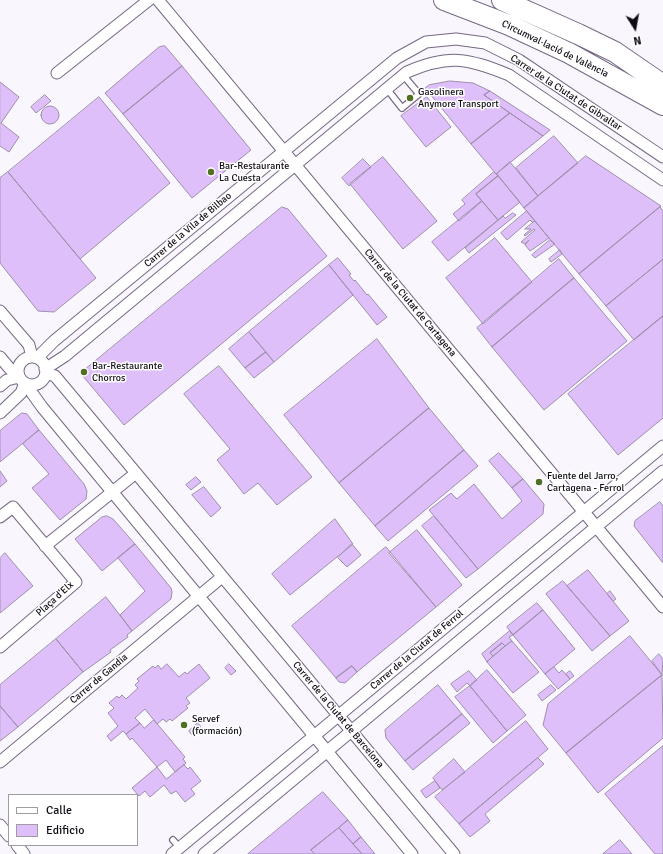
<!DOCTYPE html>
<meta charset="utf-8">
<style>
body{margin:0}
#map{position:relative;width:663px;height:854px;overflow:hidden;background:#f9f6fd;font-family:Signika,sans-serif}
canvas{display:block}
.legend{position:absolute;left:8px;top:794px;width:130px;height:52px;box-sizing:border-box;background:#fff;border:1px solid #9f9da1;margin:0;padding:5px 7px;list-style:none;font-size:12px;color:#100b15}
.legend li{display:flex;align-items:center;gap:8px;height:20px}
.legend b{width:20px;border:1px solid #9f9da1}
.north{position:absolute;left:615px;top:8px;width:40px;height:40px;-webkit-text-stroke:3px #fff;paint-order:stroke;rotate:169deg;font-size:11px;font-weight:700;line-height:16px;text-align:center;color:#100b15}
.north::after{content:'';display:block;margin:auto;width:14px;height:18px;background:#100b15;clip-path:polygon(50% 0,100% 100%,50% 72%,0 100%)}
</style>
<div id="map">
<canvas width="663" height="854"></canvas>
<ul class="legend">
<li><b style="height:5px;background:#fff"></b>Calle</li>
<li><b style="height:11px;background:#debffa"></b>Edificio</li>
</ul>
<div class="north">N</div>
</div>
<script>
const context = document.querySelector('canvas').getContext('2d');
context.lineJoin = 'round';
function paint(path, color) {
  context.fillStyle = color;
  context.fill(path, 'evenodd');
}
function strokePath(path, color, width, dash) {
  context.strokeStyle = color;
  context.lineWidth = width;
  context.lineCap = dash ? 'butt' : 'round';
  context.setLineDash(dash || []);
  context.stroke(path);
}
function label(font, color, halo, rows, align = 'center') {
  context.font = font + ' Signika,sans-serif';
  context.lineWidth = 3;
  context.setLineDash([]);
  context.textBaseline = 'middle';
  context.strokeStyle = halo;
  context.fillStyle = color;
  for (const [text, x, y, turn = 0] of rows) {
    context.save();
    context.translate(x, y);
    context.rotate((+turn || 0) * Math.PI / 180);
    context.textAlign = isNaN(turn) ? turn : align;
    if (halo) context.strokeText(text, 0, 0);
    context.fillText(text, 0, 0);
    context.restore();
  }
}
const building = new Path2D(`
 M165 46 182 66 123 114 105 93 159 47Z
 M182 66 251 150 192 198 123 114Z
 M450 81 473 83 490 91 484 95 510 113 471 144 425 88 429 85Z
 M0 82 19 97 1 123 19 137 9 152 0 146Z
 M490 91 550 130 543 136 484 95Z
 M45 95 51 101 36 113 31 107Z
 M99 97 170 183 80 259 8 172Z
 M427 97 451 127 426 147 401 116Z
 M41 115a9 9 0 1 1 18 0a9 9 0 1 1-18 0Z
 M510 113 543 136 496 174 471 144Z
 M554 136 578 163 538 196 516 168Z
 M586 156 661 206 579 274 524 208Z
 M383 157 437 221 403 249 350 184Z
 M363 159 371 167 349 186 342 178Z
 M510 162 538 196 524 208 497 174Z
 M8 172 96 278 54 312 38 311 0 263V178Z
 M494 172 498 176 476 194 482 201 459 221 453 214 465 204 462 200Z
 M498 176 520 202 498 220 476 194Z
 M482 201 498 220 448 261 432 242Z
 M282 207 288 209 327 256 124 425 82 375V372Z
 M660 207 663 211V259L606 306 579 274Z
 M527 211 535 221 532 222 530 220 507 240 501 233Z
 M513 213 516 215 469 253 465 248 503 216 505 218Z
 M535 221 549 238 530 251 525 245 529 240 525 244 521 242 535 230 534 229 525 236 524 235 531 229H525Z
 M495 238 532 282 483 324 446 278Z
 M550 240 555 244 535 258 532 255Z
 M560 250 562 254 551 262 549 259Z
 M338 258 351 274 349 275 354 281 355 280 367 295 368 294 387 317 377 325 329 265Z
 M559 259 574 278 492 347 477 328Z
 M663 260V316L634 340 606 306Z
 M329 265 353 295 274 362 249 332Z
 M574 278 627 341 544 410 492 347Z
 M663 316V418L618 455 568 394Z
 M249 332 266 352 245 368 229 349Z
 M377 339 429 408 339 483 284 415Z
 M266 352 274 362 254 378 245 368Z
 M219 366 312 477 277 505 258 483 244 494 217 460 230 449 184 394Z
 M429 408 464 450 375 526 339 483Z
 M22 413 27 414 39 430 0 462V431Z
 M39 430 84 484 87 491 86 499 60 520 32 488 49 474 23 444Z
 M464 450 478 466 388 541 375 526Z
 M499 453 523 479 512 488 489 461Z
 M0 471 7 481 0 487Z
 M196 477 201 482 191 490 186 485Z
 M523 479 544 504 543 514 478 569 429 510 451 493 457 499 474 484 502 519 522 501 512 488Z
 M204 487 221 508 211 517 192 495Z
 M660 502 663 506V563L634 526 635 521Z
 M107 516 113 519 135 544 102 571 75 539 102 517Z
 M434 516 478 569 466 578 422 526Z
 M335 519 353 544 290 595 272 574Z
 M417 530 462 585 436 607 389 553Z
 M135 544 171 588 172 592 171 599 132 631 120 615 145 591 118 558Z
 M352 544 361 555 347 567 338 558Z
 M386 547 436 607 357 672 352 666 336 678 292 626Z
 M5 553 33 586 0 613V558Z
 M588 570 629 621 610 636 567 586Z
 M563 581 610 636 592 651 546 594Z
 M610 591 616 599 613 601 607 594Z
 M106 597 132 631 127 635 128 637 110 650 111 652 83 672 56 639Z
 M537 603 543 610 513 635 507 627Z
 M543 610 575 649 545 674 513 635Z
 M510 631 513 635 509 637 512 641 505 646 502 643 490 653 493 656 487 662 482 654Z
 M630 636 662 675 566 753 543 725 548 704Z
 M56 639 83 672 18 727 0 706V685Z
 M512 641 539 672 513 693 487 662Z
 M502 643 505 646 493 656 490 653Z
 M659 654 663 659 662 675 652 661Z
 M167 664 179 677 185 672 187 674 199 664 210 678 186 698 190 703 186 706 188 708 172 721 170 719 166 722 163 719 157 724 145 709 135 718 140 723 126 734 123 731 111 741 107 736 118 726 108 713 114 708 109 703 117 696 119 698 122 695 126 699 138 688 135 685 139 681 137 679 153 666 155 668 158 665 161 669Z
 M229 664 236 671 231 675 225 668Z
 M352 666 357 672 345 683 339 682 336 678Z
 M554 667 559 673 562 670 570 679 558 689 545 674Z
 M487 670 526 715 507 731 470 686Z
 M469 671 477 680 470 686 467 683 457 692 451 684Z
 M570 671 574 676 570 679 566 674Z
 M662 675 663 738 598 793 566 753Z
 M438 685 462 714 405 761 386 738 385 730Z
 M551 685 556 690 542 701 538 695Z
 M470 686 507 731 493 743 455 697Z
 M0 706 18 727 0 741Z
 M462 714 470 723 413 770 405 761Z
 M154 720 185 757 183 759 186 763 175 772 166 760 157 767 132 738 130 740 126 734 140 723 144 728Z
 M526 721 548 749 459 824 435 797Z
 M198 723 201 727 192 735 189 731Z
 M663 746V854H655L605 794Z
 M538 758 544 764 485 814 490 821 470 837 459 824Z
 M454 759 465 772 442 790 433 778Z
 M184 765 188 769 190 767 201 781 191 789 195 794 185 802 176 791 171 794 164 785 150 797 145 791 139 796 132 788 157 767 166 779Z
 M435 781 440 788 426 798 421 791Z
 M323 792 348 820 311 850 315 854H248Z
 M348 820 361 837 353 844 339 828Z
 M339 828 362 854H315L311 850Z
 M361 837 375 854H362L353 844Z
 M620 840 632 854H603Z`);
paint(building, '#debffa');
strokePath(building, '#9e8fac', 1);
const service = new Path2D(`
 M387 89 402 108 419 94 403 75
 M173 840 179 847`);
const minor = new Path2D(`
 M158 0 663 607
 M57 73 149 0
 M0 311 29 345 32 357
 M0 357 10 369 18 372
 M18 371a14 14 0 1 1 28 0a14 14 0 1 1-28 0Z
 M37 358 54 341 397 58 426 42 456 39 485 43 519 60 663 157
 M45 369 65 356 407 72C449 54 467 58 509 75L663 180
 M46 373 55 376 65 388 454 854
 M29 385 32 393 42 407 412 854
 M0 386 7 380 19 377
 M0 413 21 393 25 383
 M0 517 13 507 76 582 0 647
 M45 546 136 473
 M0 762 222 577
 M0 825 9 836
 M17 845 24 854
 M172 854 663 446
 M204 854 663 471`);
const motorway = new Path2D(`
 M444 0 509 25 569 53 663 105
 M502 0 578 34 615 52 663 85`);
strokePath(service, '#766883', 8);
strokePath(minor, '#766883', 13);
strokePath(motorway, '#766883', 22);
strokePath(service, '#fff', 5.5);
strokePath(minor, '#fff', 11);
strokePath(motorway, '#fff', 20);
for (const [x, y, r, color] of [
 [410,98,4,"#516f24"],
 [211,172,4,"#516f24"],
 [84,372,4,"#516f24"],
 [539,482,4,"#516f24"],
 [184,725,4,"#516f24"]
]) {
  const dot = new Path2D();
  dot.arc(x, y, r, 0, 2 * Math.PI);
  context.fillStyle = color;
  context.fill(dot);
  strokePath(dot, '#fff', 1.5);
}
label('10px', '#100b15', '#fff', [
 ["Circumval·lació de València",555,49,26],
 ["Carrer de la Ciutat de Gibraltar",566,93,33],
 ["Carrer de la Vila de Bilbao",188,230,-40],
 ["Carrer de la Ciutat de Cartagena",410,303,50],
 ["Plaça d'Elx",55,599,-42],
 ["Carrer de la Ciutat de Ferrol",417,650,-40],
 ["Carrer de Gandia",99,679,-40],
 ["Carrer de la Ciutat de Barcelona",338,715,50]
]);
label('10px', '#100b15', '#fff', [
 ["Gasolinera",418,92],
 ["Anymore Transport",418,104],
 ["Bar-Restaurante",219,166],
 ["La Cuesta",219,178],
 ["Bar-Restaurante",92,366],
 ["Chorros",92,378],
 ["Fuente del Jarro,",547,476],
 ["Cartagena - Ferrol",547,488],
 ["Servef",192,719],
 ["(formación)",192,731]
], 'left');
</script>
